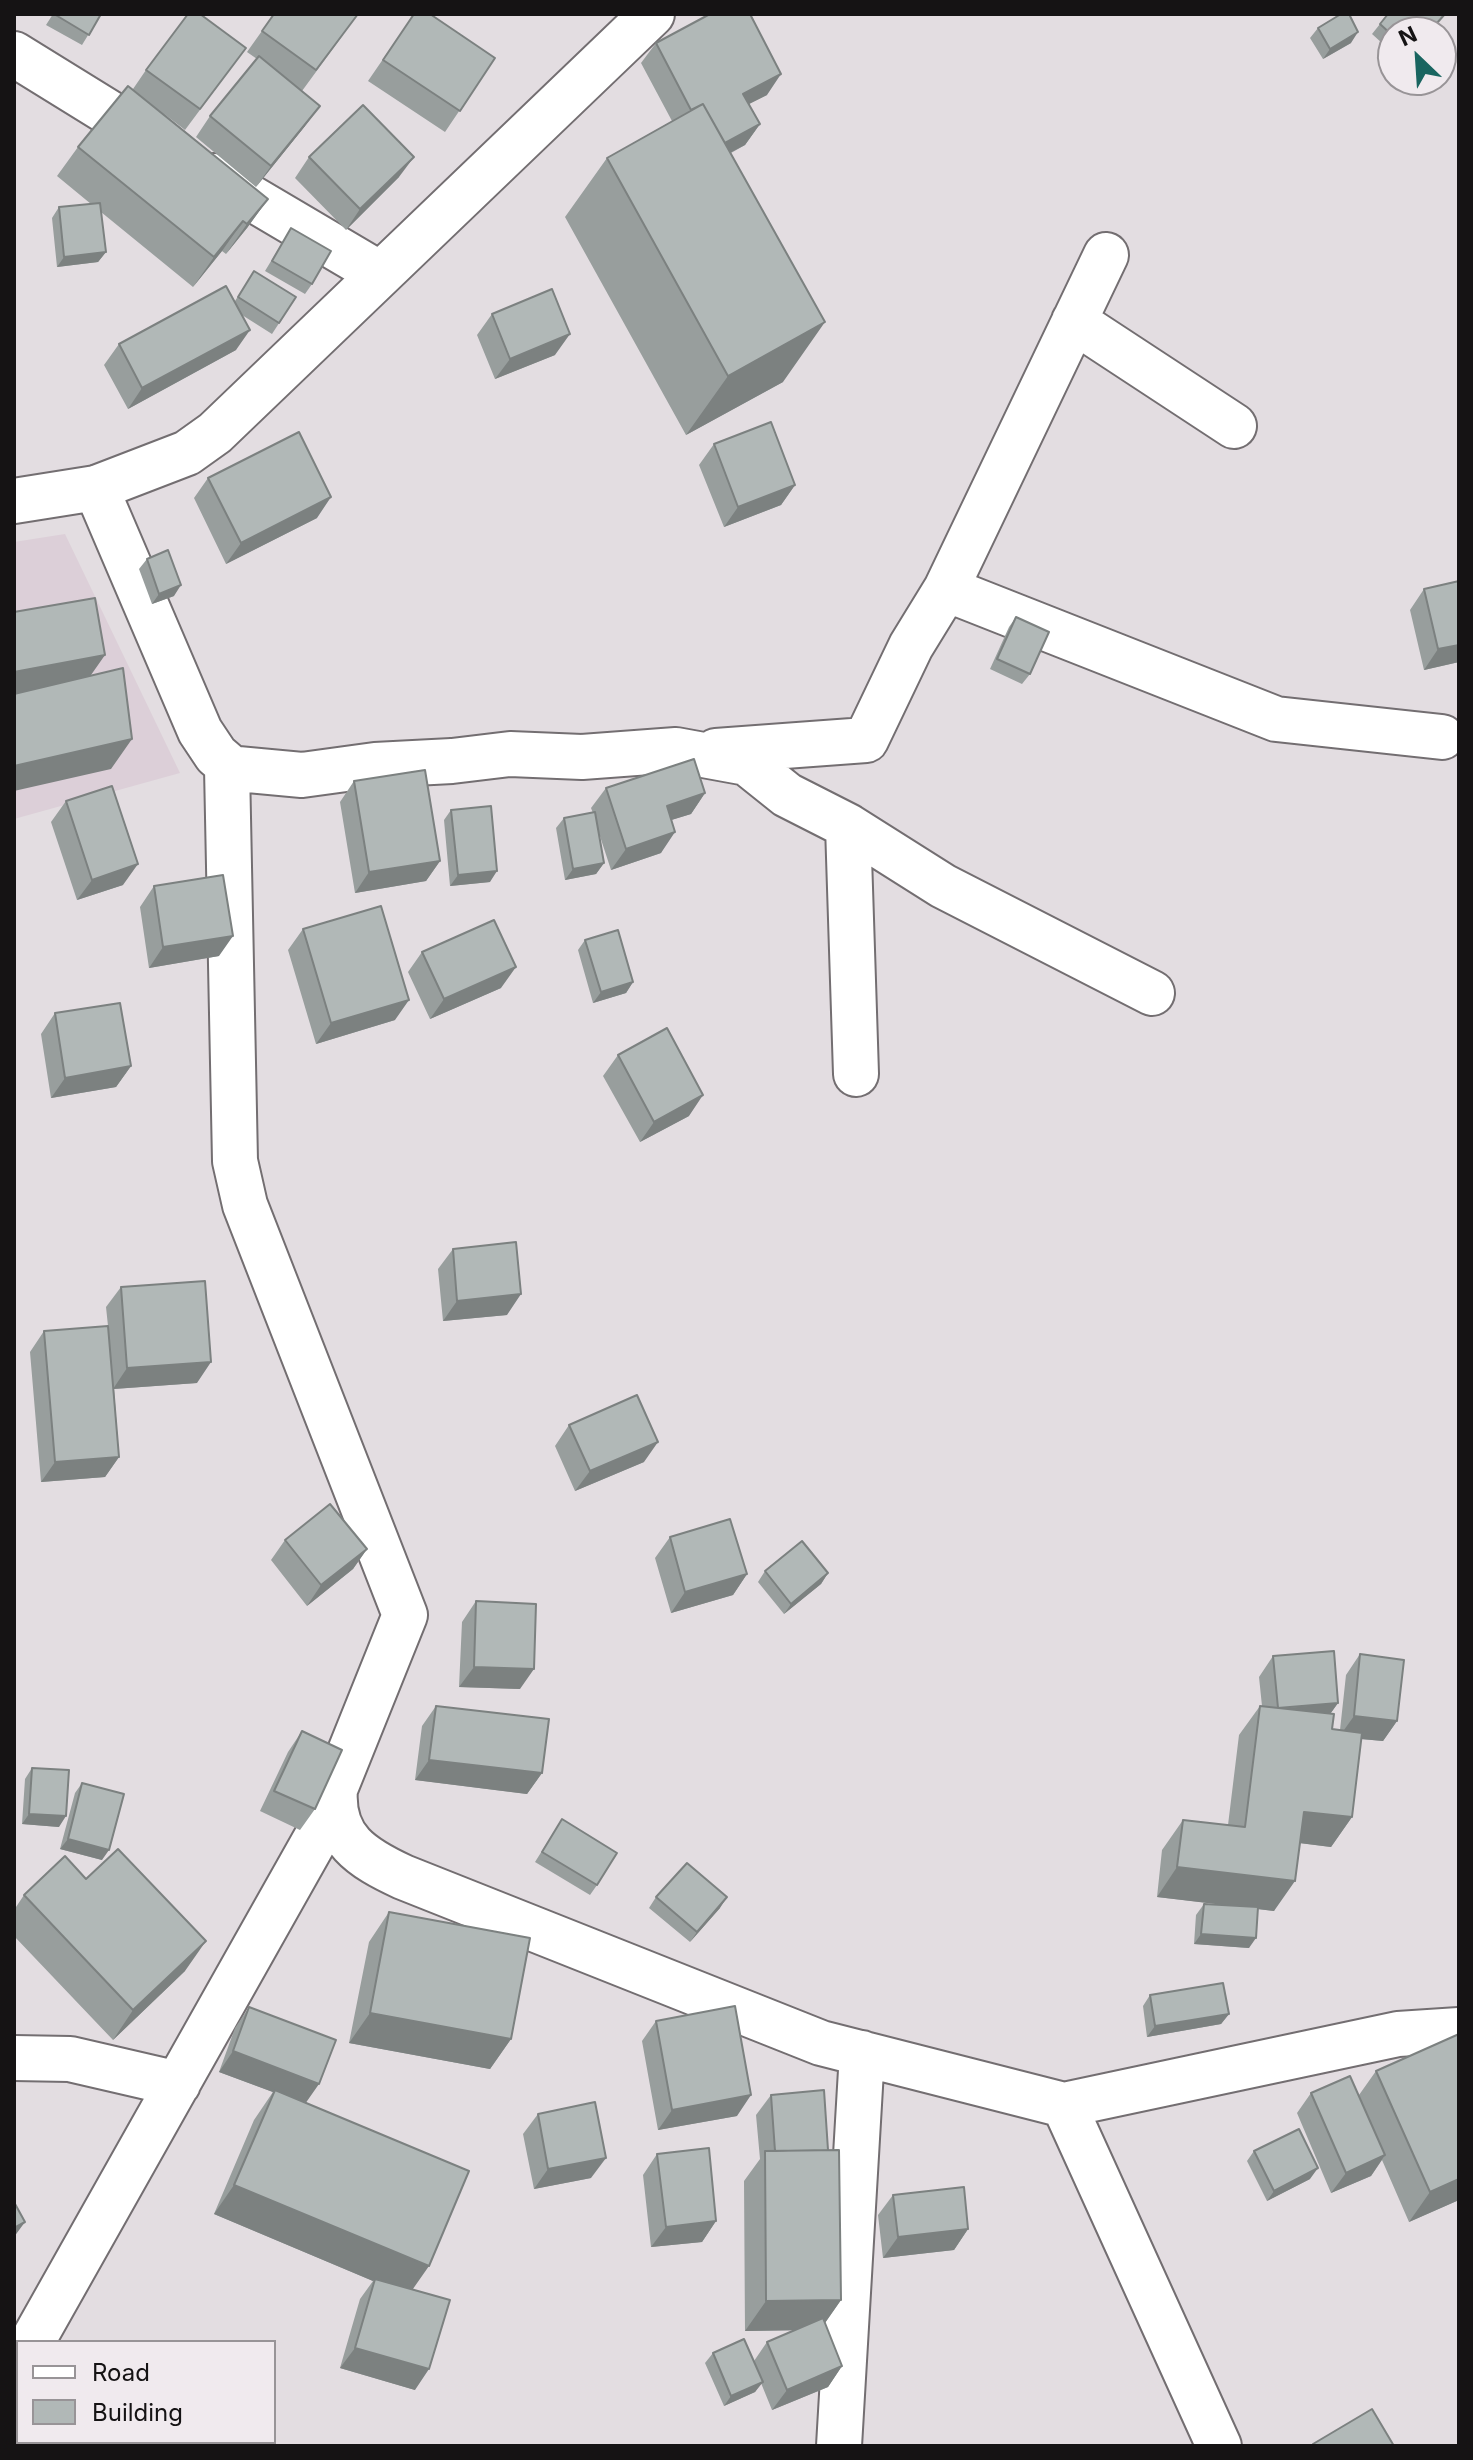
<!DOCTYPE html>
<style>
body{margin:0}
#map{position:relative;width:1473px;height:2460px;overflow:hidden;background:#e3dde1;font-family:Inter,sans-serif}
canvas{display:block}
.frame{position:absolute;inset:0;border:16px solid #151314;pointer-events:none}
.legend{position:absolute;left:16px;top:2340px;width:260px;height:104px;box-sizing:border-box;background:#f0eaee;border:2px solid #989497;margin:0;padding:10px 14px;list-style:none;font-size:24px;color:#151314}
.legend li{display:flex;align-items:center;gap:16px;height:40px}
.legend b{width:40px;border:2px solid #989497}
.north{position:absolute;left:1377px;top:16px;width:80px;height:80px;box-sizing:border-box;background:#f0eaee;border:2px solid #989497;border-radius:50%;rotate:335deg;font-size:22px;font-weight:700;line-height:32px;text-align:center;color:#151314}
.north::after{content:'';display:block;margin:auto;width:28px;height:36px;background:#196560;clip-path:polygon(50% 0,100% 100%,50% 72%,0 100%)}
</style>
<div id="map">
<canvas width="1473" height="2460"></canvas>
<div class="frame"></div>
<ul class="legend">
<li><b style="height:10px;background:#fff"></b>Road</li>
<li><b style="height:22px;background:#b1b8b7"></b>Building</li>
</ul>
<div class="north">N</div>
</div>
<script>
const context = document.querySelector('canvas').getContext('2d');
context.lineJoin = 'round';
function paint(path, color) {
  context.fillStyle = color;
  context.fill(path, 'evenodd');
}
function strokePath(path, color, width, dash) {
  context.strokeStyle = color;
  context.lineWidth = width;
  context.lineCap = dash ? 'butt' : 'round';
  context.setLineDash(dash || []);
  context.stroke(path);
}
paint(new Path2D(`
 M65 534 180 773 14 819V542Z`), '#dccfd8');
const minor = new Path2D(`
 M14 54 158 143
 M214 176 380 274
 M1074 321 1234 426
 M96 488 200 731 216 755 230 767 227 768 235 1161 245 1205 405 1615 335 1789C331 1839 362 1858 403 1877L821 2043 1064 2105 1398 2034 1459 2030
 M946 589 1106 255
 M716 751 866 740 911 646 946 589 1276 719 1442 737
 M227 768 302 775 375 765 452 761 510 754 582 757 676 750 747 763 787 795 848 826 943 886 1152 993
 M848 826 856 1074
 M14 2058 70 2059 178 2084
 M1064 2105 1219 2446
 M32 2342 334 1806
 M14 2373 18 2366
 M839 2446 862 2053`);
const tertiary = new Path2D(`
 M14 501 96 488 187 453 215 433 652 14`);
strokePath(minor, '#736e71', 48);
strokePath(tertiary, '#736e71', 48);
strokePath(minor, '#fff', 44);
strokePath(tertiary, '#fff', 44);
paint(new Path2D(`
 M53 14H101L82 45 46 25Z
 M274 14 343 35 302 91 305 126 256 187 196 137 210 116 257 59 247 52Z
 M414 14 495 58 445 132 368 81Z
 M1380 24H1438L1431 32H1393V53L1372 34Z
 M1318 28 1351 43 1323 59 1310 38Z
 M656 43 767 95 749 104 760 124 745 145 731 153 783 382 686 435 565 217 607 158 672 121 641 63Z
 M246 48 185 130 163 113 268 199 247 228 226 254 222 251 193 287 101 212 106 252 98 262 57 267 52 218 59 207 91 204 57 176 78 147 133 89 146 70Z
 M309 157 399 177 346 230 295 178Z
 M291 228 312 284 305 294 265 271Z
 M254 271 296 297 272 334 242 315 236 350 128 409 104 365 119 344 235 301Z
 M492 314 555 355 495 379 477 335Z
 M714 444 795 485 781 505 724 527 699 465Z
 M208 478 317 518 226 564 194 498Z
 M147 559 174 596 152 604 139 569Z
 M1459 581V662L1424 670 1410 610 1424 589Z
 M1016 617 1030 674 1022 684 990 669 1009 627Z
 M354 781 440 861 426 881 355 893 340 802Z
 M606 788 705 793 691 814 671 820 661 853 611 870 597 827 604 863 596 874 565 880 556 828 564 818 593 813 591 808Z
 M66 801 123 885 77 900 51 822Z
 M451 810 490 882 450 886 444 820Z
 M154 886 219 956 149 968 140 907Z
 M303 929 395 1020 316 1044 288 950Z
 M585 940 633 982 626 993 593 1003 578 950Z
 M422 952 501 988 430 1019 408 972Z
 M55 1013 131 1066 116 1087 51 1098 41 1034Z
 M618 1055 689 1116 640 1142 603 1076Z
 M453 1249 507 1315 443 1321 438 1269Z
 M121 1287 197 1383 114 1389 119 1457 105 1477 41 1482 30 1352 44 1331 108 1326 106 1307Z
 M569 1425 644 1462 575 1491 555 1446Z
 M670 1537 747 1574 733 1595 671 1613 655 1558Z
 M285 1540 367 1549 353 1569 307 1606 271 1560Z
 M765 1571 828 1573 821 1584 784 1614 758 1582Z
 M476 1601 520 1689 459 1687 462 1622Z
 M1360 1654 1397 1721 1383 1741 1361 1739 1352 1817 1331 1847 1300 1843 1274 1911 1258 1909 1249 1948 1194 1944 1196 1915 1204 1904 1235 1906 1157 1897 1162 1850 1183 1820 1228 1825 1239 1735 1260 1706H1262L1259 1677 1273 1656 1338 1703 1330 1714 1332 1729 1340 1730 1346 1675Z
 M436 1706 542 1773 527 1794 415 1780 422 1726Z
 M302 1731 315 1809 300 1830 260 1811 288 1752Z
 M32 1768 59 1827 22 1824 25 1779Z
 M82 1783 102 1860 60 1849 75 1793Z
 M562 1819 597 1885 590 1895 535 1862Z
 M86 1879 185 1971 113 2040 14 1936V1910L24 1895Z
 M656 1897 720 1908 690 1942 649 1908Z
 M389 1912 511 2039 490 2069 349 2043 369 1942Z
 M1150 1995 1229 2014 1221 2024 1147 2037 1143 2006Z
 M249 2007 413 2289 415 2390 340 2368 360 2299 373 2281 214 2214 254 2120 273 2092 219 2072 235 2028Z
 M656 2021 737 2116 658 2130 642 2041Z
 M1376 2071 1459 2200 1409 2222 1382 2160 1371 2176 1331 2193 1297 2113 1311 2093 1359 2095Z
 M771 2095 841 2300 825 2323 842 2366 828 2387 772 2410 761 2383 755 2392 724 2406 705 2363 713 2353 754 2361 767 2342 794 2330 745 2331 744 2181 760 2159 756 2115Z
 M538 2114 591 2178 534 2189 523 2134Z
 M1254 2151 1310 2179 1267 2201 1247 2161Z
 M657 2154 716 2221 702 2242 651 2247 643 2175Z
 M893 2195 968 2229 954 2250 883 2258 878 2215Z`), '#989e9d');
paint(new Path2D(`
 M1358 32 1351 43 1323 59 1330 49Z
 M781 74 767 95 729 114 743 94Z
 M320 106 305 126 256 187 271 166Z
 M760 124 745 145 697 170 712 149Z
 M414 157 399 177 346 230 360 209Z
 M268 199 247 228 226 254 247 224Z
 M243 221 222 251 193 287 214 257Z
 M106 252 98 262 57 267 64 257Z
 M825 322 783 382 686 435 728 376Z
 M250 330 236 350 128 409 142 388Z
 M570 334 555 355 495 379 510 359Z
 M795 485 781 505 724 527 738 507Z
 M331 497 317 518 226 564 241 543Z
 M181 585 174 596 152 604 159 594Z
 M1459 645V662L1424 670 1438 649Z
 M105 655 84 685 14 698V672Z
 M132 739 111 769 14 791V766Z
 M705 793 691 814 652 826 667 806Z
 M675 832 661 853 611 870 626 849Z
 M440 861 426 881 355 893 369 872Z
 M604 863 596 874 565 880 573 869Z
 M138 864 123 885 77 900 92 880Z
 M497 871 490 882 450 886 458 875Z
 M233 936 219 956 149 968 163 947Z
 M516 967 501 988 430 1019 444 999Z
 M633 982 626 993 593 1003 601 992Z
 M409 1000 395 1020 316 1044 331 1023Z
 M131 1066 116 1087 51 1098 65 1078Z
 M703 1095 689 1116 640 1142 654 1122Z
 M521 1294 507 1315 443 1321 457 1301Z
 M211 1362 197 1383 113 1389 127 1368Z
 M658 1442 644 1462 575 1491 590 1471Z
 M119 1457 105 1477 41 1482 55 1462Z
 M367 1549 353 1569 307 1606 321 1585Z
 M828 1573 821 1584 784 1614 791 1604Z
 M747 1574 733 1595 671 1613 685 1592Z
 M474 1667 534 1669 520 1689 459 1687Z
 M1338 1703 1323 1724 1278 1709Z
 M1354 1716 1397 1721 1383 1741 1339 1737Z
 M429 1760 542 1773 527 1794 415 1780Z
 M1304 1812 1352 1817 1331 1847 1283 1841Z
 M29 1814 66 1816 59 1827 22 1824Z
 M68 1839 109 1850 102 1860 60 1849Z
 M1177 1867 1295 1881 1274 1911 1157 1897Z
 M727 1897 720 1908 690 1942 697 1932Z
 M1201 1934 1256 1938 1249 1948 1194 1944Z
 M206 1941 185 1971 113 2040 133 2010Z
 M370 2013 511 2039 490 2069 349 2043Z
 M1229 2014 1221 2024 1147 2037 1155 2026Z
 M233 2051 319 2084 305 2104 219 2072Z
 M751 2095 737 2116 658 2130 672 2110Z
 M1385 2155 1371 2176 1331 2193 1346 2173Z
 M606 2158 591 2178 534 2189 548 2169Z
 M1318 2168 1310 2179 1267 2201 1274 2191Z
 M1459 2179V2200L1409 2222 1430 2192Z
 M234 2185 429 2266 408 2296 375 2279 373 2281 214 2214Z
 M716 2221 702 2242 651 2247 666 2227Z
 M25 2222 14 2237V2228Z
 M968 2229 954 2250 883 2258 898 2237Z
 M841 2300 820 2330 745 2331 766 2301Z
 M355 2348 429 2369 415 2390 340 2368Z
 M842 2366 828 2387 772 2410 787 2390Z
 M763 2382 755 2392 724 2406 731 2396Z`), '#7c8180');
const building = new Path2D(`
 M54 14H101L89 35Z
 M188 14H200L246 48 200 109 146 70Z
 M274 14H358L316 70 262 31Z
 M414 14H430L495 58 460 111 383 60Z
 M710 14H750L781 74 743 94 760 124 725 143 703 104 691 110 656 43Z
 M1341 14H1349L1358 32 1330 49 1318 28Z
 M1388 14H1445L1429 32H1393V36L1380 24Z
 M259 56 320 106 271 166 210 116Z
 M128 86 268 199 247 224 243 221 214 257 78 147Z
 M703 104 825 322 728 376 607 158Z
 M363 105 414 157 360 209 309 157Z
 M100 203 106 252 64 257 59 207Z
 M291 228 331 251 312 284 272 261Z
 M254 271 296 297 279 323 238 297Z
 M226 286 250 330 142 388 119 344Z
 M552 289 570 334 510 359 492 314Z
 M771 422 795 485 738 507 714 444Z
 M299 432 331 497 241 543 208 478Z
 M168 550 181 585 159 594 147 559Z
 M1459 581V645L1438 649 1424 589Z
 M95 598 105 655 14 672V612Z
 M1016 617 1049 632 1030 674 997 659Z
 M123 668 132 739 14 766V694Z
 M694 759 705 793 667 806 675 832 626 849 606 788Z
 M425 770 440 861 369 872 354 781Z
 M112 786 138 864 92 880 66 801Z
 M491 806 497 871 458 875 451 810Z
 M595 812 604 863 573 869 564 818Z
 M223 875 233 936 163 947 154 886Z
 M381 906 409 1000 331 1023 303 929Z
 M494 920 516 967 444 999 422 952Z
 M618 930 633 982 601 992 585 940Z
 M120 1003 131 1066 65 1078 55 1013Z
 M667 1028 703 1095 654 1122 618 1055Z
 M516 1242 521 1294 457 1301 453 1249Z
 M205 1281 211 1362 127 1368 121 1287Z
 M108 1326 119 1457 55 1462 44 1331Z
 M637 1395 658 1442 590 1471 569 1425Z
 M330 1504 367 1549 321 1585 285 1540Z
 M730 1519 747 1574 685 1592 670 1537Z
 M802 1541 828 1573 791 1604 765 1571Z
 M476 1601 536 1604 534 1669 474 1667Z
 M1334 1651 1338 1703 1278 1708 1273 1656Z
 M1360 1654 1404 1660 1397 1721 1354 1716Z
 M436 1706 549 1719 542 1773 429 1760Z
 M1260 1706 1334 1714 1332 1729 1362 1733 1352 1817 1304 1812 1295 1881 1177 1867 1183 1820 1245 1827Z
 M302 1731 342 1750 315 1809 274 1791Z
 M32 1768 69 1770 66 1816 29 1814Z
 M82 1783 124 1794 109 1850 68 1839Z
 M562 1819 617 1853 597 1885 542 1852Z
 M118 1849 206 1941 133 2010 24 1895 65 1856 86 1879Z
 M687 1863 727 1897 697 1932 656 1897Z
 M1204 1904 1258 1907 1256 1938 1201 1934Z
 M389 1912 530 1938 511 2039 370 2013Z
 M1223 1983 1229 2014 1155 2026 1150 1995Z
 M735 2006 751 2095 672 2110 656 2021Z
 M249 2007 336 2040 319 2084 233 2051Z
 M1459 2034V2179L1430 2192 1376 2071Z
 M1350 2076 1385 2155 1346 2173 1311 2093Z
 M275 2090 469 2171 429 2266 234 2185Z
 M824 2090 828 2150 775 2151 771 2095Z
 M595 2102 606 2158 548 2169 538 2114Z
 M1299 2129 1318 2168 1274 2191 1254 2151Z
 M709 2148 716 2221 666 2227 657 2154Z
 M839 2150 841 2300 766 2301 765 2151Z
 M964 2187 968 2229 898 2237 893 2195Z
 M14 2202 25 2222 14 2228Z
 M375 2279 450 2300 429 2369 355 2348Z
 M823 2318 842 2366 787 2390 767 2342Z
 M744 2339 763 2382 731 2396 713 2353Z
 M1372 2409 1394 2446H1315L1313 2444Z`);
paint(building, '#b1b8b7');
strokePath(building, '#7c8180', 2);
</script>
